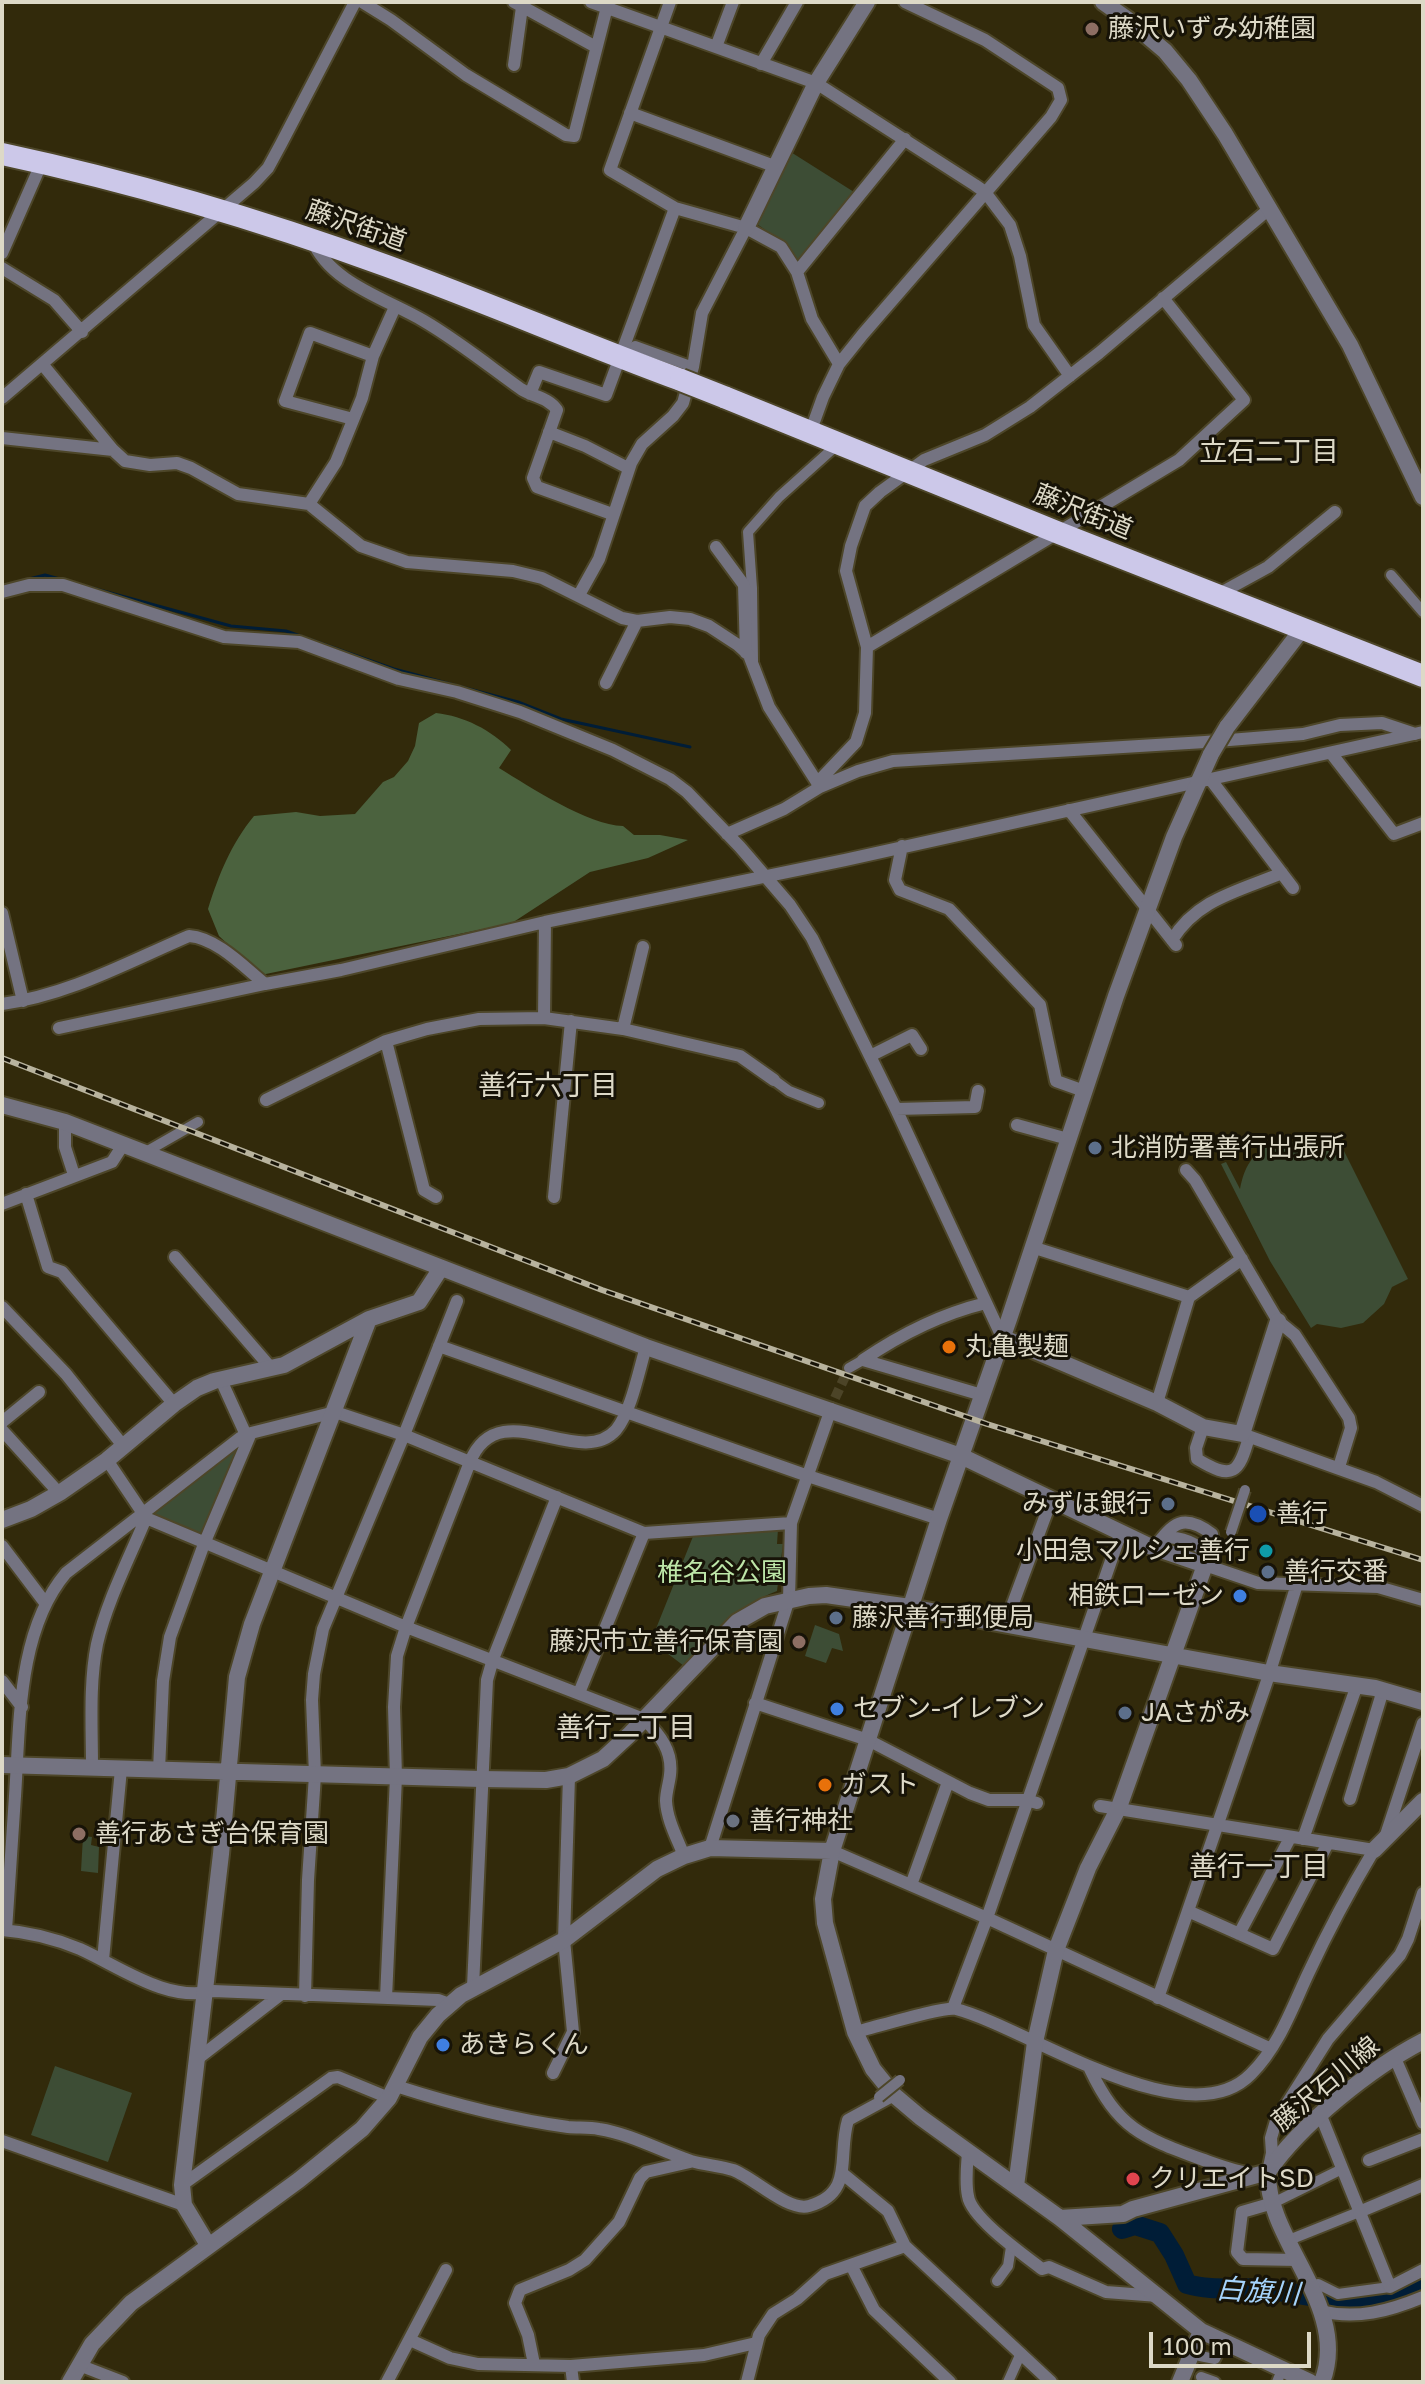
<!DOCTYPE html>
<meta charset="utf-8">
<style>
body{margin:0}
#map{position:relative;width:1425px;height:2384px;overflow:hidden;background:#322a0b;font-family:"Golos Text",sans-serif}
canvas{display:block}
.frame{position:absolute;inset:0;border:4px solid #ddd9c7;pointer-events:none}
.scale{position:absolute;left:1149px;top:2332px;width:162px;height:36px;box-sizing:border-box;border:4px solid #ddd9c7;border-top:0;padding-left:10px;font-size:24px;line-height:28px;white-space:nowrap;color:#ddd9c7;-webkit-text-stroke:6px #171307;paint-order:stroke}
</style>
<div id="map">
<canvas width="1425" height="2384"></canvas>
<div class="frame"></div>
<div class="scale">100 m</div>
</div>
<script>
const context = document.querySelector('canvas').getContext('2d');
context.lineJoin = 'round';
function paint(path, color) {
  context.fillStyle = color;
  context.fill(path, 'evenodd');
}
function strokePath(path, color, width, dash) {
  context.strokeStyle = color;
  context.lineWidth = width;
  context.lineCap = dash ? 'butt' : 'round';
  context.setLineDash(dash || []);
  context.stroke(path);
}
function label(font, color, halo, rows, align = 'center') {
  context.font = font + ' "Golos Text","Noto Sans JP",sans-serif';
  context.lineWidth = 6;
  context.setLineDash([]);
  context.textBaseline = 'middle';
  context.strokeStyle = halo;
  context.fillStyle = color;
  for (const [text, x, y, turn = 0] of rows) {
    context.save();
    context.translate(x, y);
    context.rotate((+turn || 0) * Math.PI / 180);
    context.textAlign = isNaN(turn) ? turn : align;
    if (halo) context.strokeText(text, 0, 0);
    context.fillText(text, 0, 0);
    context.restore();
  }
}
paint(new Path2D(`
 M786 149 854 192 798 261 782 242 750 219Z
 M1298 1141 1329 1151 1341 1145 1408 1279 1392 1287 1384 1304 1363 1323 1341 1328 1317 1324 1311 1328 1270 1261 1221 1164 1226 1162 1240 1189C1244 1168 1252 1153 1272 1143L1273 1146Z
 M238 1447 201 1536 151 1514Z
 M778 1529 777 1544H783L777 1591C737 1606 712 1635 684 1666L651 1641 694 1534Z
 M815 1625 839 1634 843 1651 832 1648 826 1663 805 1656Z
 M83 1836 92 1837 91 1845 99 1847 98 1873 81 1871Z
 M55 2066 132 2093 108 2162 31 2135Z
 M1423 2284V2292C1394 2301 1358 2318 1328 2307L1327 2303C1365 2305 1389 2299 1423 2284Z`), '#3d4d35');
paint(new Path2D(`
 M436 713C464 716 491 730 511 750L499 768C530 787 588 825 623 826L634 835H660L688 840 648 858 590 872 512 923 261 975 219 936 208 909C219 874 231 844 254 816L296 812 320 816 355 814 383 782 394 777 408 761 415 746 419 723Z`), '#4b623e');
strokePath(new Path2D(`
 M29 579 45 575 231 626 286 631 394 669 518 702 561 719 690 747
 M2 586 14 583`), '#001d37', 3);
strokePath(new Path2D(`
 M1122 2229 1135 2225 1160 2233 1174 2255 1187 2284C1211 2291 1236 2287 1261 2289 1321 2295 1365 2314 1423 2279`), '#001d37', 20);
strokePath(new Path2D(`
 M835 1398 849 1368`), '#4c4427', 10, [10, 5]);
const pedestrian = new Path2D(`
 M629 361 635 346 693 367
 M1391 575 1423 612
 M753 661 752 588 748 532 779 497 838 444
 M774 1080 789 1091 819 1103
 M144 1153 198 1122
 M849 1368 863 1360
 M1273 2203 1342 2169
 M1289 2240 1359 2212
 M997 2281 1008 2266 1011 2247
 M1318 2284 1338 2294 1390 2287
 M1200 2356 1215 2359 1220 2349
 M1201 2377 1215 2382
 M1008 2382 1021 2353
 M1277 2382 1279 2377`);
const minor = new Path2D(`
 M362 2 391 20 466 75 566 135 574 136 608 3
 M514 2 596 47
 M591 2 816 83 975 185 985 192 1010 225 1020 256 1034 325 1070 376
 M670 2 610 170 675 208 746 228 781 247 797 272 812 319 839 364 823 397 810 433
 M716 47 733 2
 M761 64 797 2
 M514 65 522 7
 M630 113 774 166
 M312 239C329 283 387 299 424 321 458 341 489 366 521 389 533 397 548 397 557 410L533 478 537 487 612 514
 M2 253 42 162
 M2 268 54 300 82 332
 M797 272 905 139
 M839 364 863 334 1051 117 1061 100 1058 88 985 40 905 2
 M43 365 113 450 125 461 150 465 177 463 191 468 238 494 309 504 361 546 407 562 513 571 542 578 622 618 637 621 670 617 690 619 709 626 738 645 749 655 769 707 820 787
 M530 394 539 372 606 395 675 208
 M2 398 254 183 268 168 281 144 355 2
 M353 419 285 401 310 333 373 356
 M549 432 585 446 628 468
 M2 438 113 450
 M309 504 336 462 362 398 373 356 395 307
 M716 547 744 585 746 653
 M2 592 29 585H63L224 637 299 642 399 679 457 692 520 712 613 750 670 779 687 792 740 847 790 905 812 938 896 1109 1002 1337
 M579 595 599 559 631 463 642 444 673 416 683 403 693 367 702 313 746 228
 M1217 595 1268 567 1335 512
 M867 647 1179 460 1244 400 1163 298
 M606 683 637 621
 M1331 753 1394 834 1423 823
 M1211 780 1293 888
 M817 783 856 742 865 713 867 647 846 571 851 546 865 506 880 492 924 460 985 435 1030 407 1099 353 1269 209
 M1069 810 1176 945
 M727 834 784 809 820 787 858 771 893 761 1205 742 1303 734 1340 725 1382 723 1415 734
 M902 846 895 880 900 890 949 909 1040 1005 1056 1081 1084 1091
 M2 913 23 1001
 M1172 940C1197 899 1239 891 1282 873
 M2 1004C69 995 128 962 189 936 217 938 244 967 265 984
 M544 1018 545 922
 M59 1028 265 984 341 970 545 922 845 860 1423 732
 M623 1029 643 947
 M386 1041 424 1190 436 1197
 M870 1056 912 1035 921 1049
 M266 1100 386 1041 427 1029 479 1019 544 1018 623 1029 740 1056 774 1080
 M896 1109 975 1107 978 1091
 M65 1122V1147L74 1175
 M1017 1125 1068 1139
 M1186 1170 1195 1180 1278 1321 1295 1335 1349 1418 1351 1428 1339 1467
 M26 1194 48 1267 62 1272 174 1404
 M554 1197 571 1021
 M2 1204 112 1162 123 1145
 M1032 1247 1189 1297
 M175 1257 271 1368
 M2 1307 66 1374 124 1447
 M439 1346 808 1476 939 1519
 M221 1380 246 1435
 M982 1395 863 1360C901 1334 941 1314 986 1303
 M1157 1403 1189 1297 1242 1259
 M2 1422 39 1392
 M1203 1427 1196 1448 1197 1459C1233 1481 1239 1473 1249 1437
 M2 1430 59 1493
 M1242 1434 1376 1482 1423 1506
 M107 1460 146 1518 406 1627 644 1719C660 1735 673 1751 670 1775 669 1784 666 1792 666 1801 667 1820 677 1838 684 1856
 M1163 1537C1179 1537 1201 1542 1207 1558
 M2 1546 46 1604
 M1154 1548C1173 1524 1182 1512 1212 1534L1213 1543 1205 1565 1258 1583 1378 1587 1423 1600
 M1005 1625 1052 1498
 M2 1681 22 1707
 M579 1693 644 1533
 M755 1703 868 1740 970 1793 989 1800H1026L1037 1803
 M92 1767C92 1727 89 1684 97 1644 107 1601 129 1559 146 1518
 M159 1770 163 1681 170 1637 204 1544 251 1433
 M1350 1799 1383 1690
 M1385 1838 1423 1723
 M1303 1839 1357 1685
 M710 1848 789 1599 791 1523 831 1409
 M832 1851 987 1918 1271 2049
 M911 1885 948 1782
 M1188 1911 1273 1949 1328 1843
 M2 1930C28 1932 56 1939 80 1949 120 1967 168 2003 213 1991L438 2000 449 2004
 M6 1930C9 1885 12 1840 15 1796 20 1724 17 1631 66 1573L240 1438 251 1433 335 1412 404 1435 644 1533 791 1523
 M1239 1934 1290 1838
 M103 1960 121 1769
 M473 1987 487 1680 493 1659 557 1497
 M305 1996 308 1880 315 1775 312 1700 314 1674 323 1629 404 1435 457 1301
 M386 1998 396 1777 394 1707 397 1656 406 1627 470 1462C499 1391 579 1471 616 1430 631 1412 639 1370 646 1347
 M1158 1998 1268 1678 1297 1584
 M953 2008 987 1918 1121 1532
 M855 2032C873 2028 943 2006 956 2009 1026 2027 1187 2140 1251 2074 1279 2046 1292 2008 1308 1974 1328 1931 1350 1890 1374 1850L1100 1806
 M1395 2058 1423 2123
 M196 2060 280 1995
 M1090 2069C1118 2128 1141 2137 1201 2159 1218 2165 1235 2172 1254 2174
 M553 2073 573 2032 564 1940 569 1776
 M396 2086C452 2104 509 2119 568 2127 578 2128 589 2127 599 2129 631 2134 661 2151 691 2161 705 2165 720 2166 733 2170 753 2177 788 2212 809 2206 855 2193 837 2156 848 2120L894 2095
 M1321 2116 1390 2287 1423 2270
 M2 2141 184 2205
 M968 2152C967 2166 965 2182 968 2196 971 2218 1024 2255 1042 2269L1049 2267 1106 2292 1158 2296
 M1369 2160 1423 2139
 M1269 2167 1272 2153 1271 2138 1276 2121 1328 2039 1400 1955 1408 1939 1423 1893
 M843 2174 888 2211 905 2246 1051 2382
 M182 2185 331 2078 338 2077 389 2098
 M1273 2203 1242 2212 1237 2252 1243 2259 1298 2260
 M1359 2212 1423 2185
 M851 2265 874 2310 950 2382
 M1320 2311C1357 2320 1389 2311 1423 2297
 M410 2340 450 2358 478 2364 571 2366 704 2355 756 2343
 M534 2364 528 2335 515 2303 520 2290 569 2270 585 2260 619 2222 640 2178 646 2172 690 2162
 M79 2365 123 2382
 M571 2366 573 2382
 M387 2382 446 2270
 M747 2382 759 2335 773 2314 797 2299 825 2274 905 2246`);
const tertiary = new Path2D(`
 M1103 2 1127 19 1165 51 1189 80 1225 134 1350 345 1423 497
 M746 228 816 83 867 2
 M1227 727 1303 628
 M1211 754 1174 837 1116 996 1009 1319 939 1519 832 1851 823 1899 825 1923 855 2032 873 2069 894 2095 920 2117 1060 2218 1201 2331 1310 2382
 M2 1105 65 1122 646 1347 961 1456 1149 1546 1205 1565 1119 1807 1088 1868 1056 1950 1035 2042 1016 2186
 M1002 1337 1157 1403 1203 1427 1242 1434 1278 1321
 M2 1520 31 1509 61 1492 107 1460 174 1404 197 1388 214 1381 284 1365 369 1319 419 1302 441 1268
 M2 1765 481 1779 546 1780 569 1776 603 1759 629 1735 737 1622 765 1606 809 1596 826 1595 910 1607 1269 1673 1375 1688 1423 1702
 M1374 1850 1423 1801
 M1268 2172C1266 2241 1351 2307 1322 2382
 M1268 2172C1301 2124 1371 2068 1423 2041
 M1060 2218 1123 2214 1133 2209 1268 2172
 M208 2245 184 2205 182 2185 221 1854 237 1677 252 1624 369 1319
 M70 2382 92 2344 131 2303 299 2180 362 2129 389 2098 420 2037 438 2015 461 1995 564 1940 657 1869 684 1856 710 1848 832 1851
 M1180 2382 1201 2331`);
const trunk = new Path2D(`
 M2 154C133 182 261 220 387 266 486 302 583 344 681 380
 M724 397 1059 533 1423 676`);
strokePath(pedestrian, '#4d4629', 14);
strokePath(minor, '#4d4629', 16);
strokePath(tertiary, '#4d4629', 20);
strokePath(trunk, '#4d4629', 26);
strokePath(pedestrian, '#747381', 10);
strokePath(minor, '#747381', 12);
strokePath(tertiary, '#747381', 16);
strokePath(trunk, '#ccc8e9', 22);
const rail = new Path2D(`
 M2 1058 602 1290 987 1424 1423 1560`);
strokePath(rail, '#b8b39e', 6);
strokePath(rail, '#171307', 3, [9]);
const pedestrianBridge = new Path2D(`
 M1231 1532 1245 1490
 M879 2097 900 2080`);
const tertiaryBridge = new Path2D(`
 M1211 754 1227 727`);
const trunkBridge = new Path2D(`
 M681 380 724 397`);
strokePath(pedestrianBridge, '#4d4629', 14, []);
strokePath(tertiaryBridge, '#4d4629', 20, []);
strokePath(trunkBridge, '#4d4629', 26, []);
strokePath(pedestrianBridge, '#747381', 10);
strokePath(tertiaryBridge, '#747381', 16);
strokePath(trunkBridge, '#ccc8e9', 22);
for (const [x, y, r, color] of [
 [1092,29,8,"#8d6e63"],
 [1095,1148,8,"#5c6f8a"],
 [949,1347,8,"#e8710a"],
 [1168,1504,8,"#5c6f8a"],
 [1258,1514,10,"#1a4fb4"],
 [1266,1551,8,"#0f9aa8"],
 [1268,1572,8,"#5c6f8a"],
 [1240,1596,8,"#3f7fe0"],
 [836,1618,8,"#5c6f8a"],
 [799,1642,8,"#8d6e63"],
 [837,1709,8,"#3f7fe0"],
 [1125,1713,8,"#5c6f8a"],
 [825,1785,8,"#e8710a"],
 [733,1821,8,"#6b7280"],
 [79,1834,8,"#8d6e63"],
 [443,2045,8,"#3f7fe0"],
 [1133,2179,8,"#e0444e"]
]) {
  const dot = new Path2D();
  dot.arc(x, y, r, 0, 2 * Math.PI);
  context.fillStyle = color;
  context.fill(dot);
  strokePath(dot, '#171307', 3);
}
label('26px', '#ddd9c7', '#171307', [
 ["藤沢いずみ幼稚園",1108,29],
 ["北消防署善行出張所",1111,1148],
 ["丸亀製麺",965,1347],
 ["みずほ銀行",1152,1504,"right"],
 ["善行",1276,1514],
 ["小田急マルシェ善行",1250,1551,"right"],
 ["善行交番",1284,1572],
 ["相鉄ローゼン",1224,1596,"right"],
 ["藤沢善行郵便局",852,1618],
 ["藤沢市立善行保育園",783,1642,"right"],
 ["セブン-イレブン",853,1709],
 ["JAさがみ",1141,1713],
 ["ガスト",841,1785],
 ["善行神社",749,1821],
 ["善行あさぎ台保育園",95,1834],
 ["あきらくん",459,2045],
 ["クリエイトSD",1149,2179]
], 'left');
label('26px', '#ddd9c7', '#171307', [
 ["藤沢街道",356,226,19],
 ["藤沢街道",1083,512,22],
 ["藤沢石川線",1326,2084,-40]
]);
label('26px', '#bde6a8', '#171307', [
 ["椎名谷公園",722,1573]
]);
label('28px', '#ddd9c7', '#171307', [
 ["立石二丁目",1269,452],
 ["善行六丁目",548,1086],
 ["善行二丁目",626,1728],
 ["善行一丁目",1259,1867]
]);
label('italic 28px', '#a5d3fb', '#171307', [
 ["白旗川",1258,2292,4]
]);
</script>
